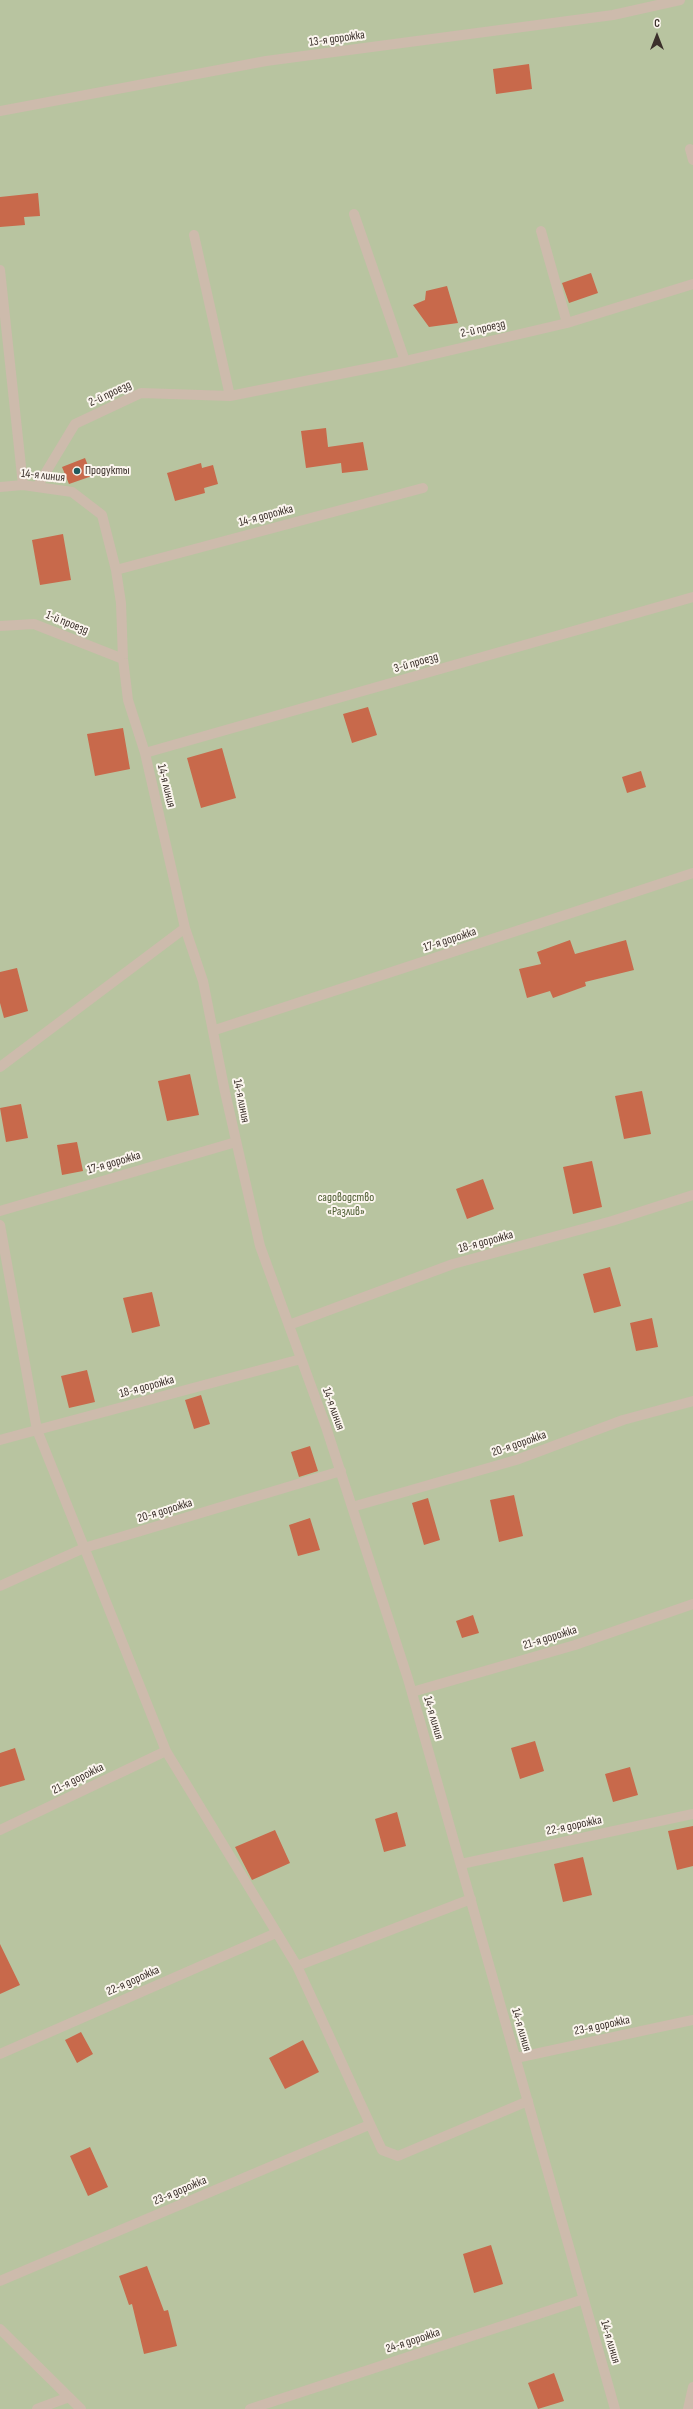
<!DOCTYPE html>
<meta charset="utf-8">
<style>
body{margin:0}
#map{position:relative;width:693px;height:2409px;overflow:hidden;background:#f4ebe1;font-family:"Sofia Sans Condensed",sans-serif}
canvas{display:block}
.north{position:absolute;left:637px;top:16px;width:40px;height:40px;-webkit-text-stroke:3px #fbf5ee;paint-order:stroke;rotate:0deg;font-size:11px;font-weight:700;line-height:16px;text-align:center;color:#3b302b}
.north::after{content:'';display:block;margin:auto;width:14px;height:18px;background:#3b302b;clip-path:polygon(50% 0,100% 100%,50% 72%,0 100%)}
</style>
<div id="map">
<canvas width="693" height="2409"></canvas>
<div class="north">С</div>
</div>
<script>
const context = document.querySelector('canvas').getContext('2d');
context.lineJoin = 'round';
function paint(path, color) {
  context.fillStyle = color;
  context.fill(path, 'evenodd');
}
function strokePath(path, color, width, dash) {
  context.strokeStyle = color;
  context.lineWidth = width;
  context.lineCap = dash ? 'butt' : 'round';
  context.setLineDash(dash || []);
  context.stroke(path);
}
function label(font, color, halo, rows, align = 'center') {
  context.font = font + ' "Sofia Sans Condensed",sans-serif';
  context.lineWidth = 4;
  context.setLineDash([]);
  context.textBaseline = 'middle';
  context.strokeStyle = halo;
  context.fillStyle = color;
  for (const [text, x, y, turn = 0] of rows) {
    context.save();
    context.translate(x, y);
    context.rotate((+turn || 0) * Math.PI / 180);
    context.textAlign = isNaN(turn) ? turn : align;
    if (halo) context.strokeText(text, 0, 0);
    context.fillText(text, 0, 0);
    context.restore();
  }
}
paint(new Path2D(`
 M0 0H693V2409H0Z`), '#b8c4a0');
paint(new Path2D(`
 M529 64 532 89 496 94 493 69Z
 M38 193 40 216 24 217 25 225 0 227V197Z
 M591 273 598 293 569 303 562 283Z
 M447 286 458 323 429 327 413 305 425 300 426 291Z
 M326 428 328 447 363 442 368 470 342 473 341 463 306 468 301 431Z
 M85 458 92 476 69 484 62 467Z
 M201 463 202 468 213 465 218 484 204 488 205 493 175 501 167 473Z
 M63 534 71 580 40 585 32 540Z
 M368 707 377 735 352 743 343 714Z
 M123 728 130 769 95 776 87 734Z
 M222 748 236 798 201 808 187 758Z
 M641 771 646 787 627 793 622 777Z
 M570 940 575 954 626 940 634 970 585 982 586 986 553 998 550 991 527 998 519 969 541 964 537 952Z
 M17 968 28 1011 4 1018 0 1003V972Z
 M190 1074 199 1115 167 1121 158 1081Z
 M642 1091 651 1134 624 1139 615 1096Z
 M21 1104 28 1138 6 1142 0 1108Z
 M77 1142 83 1171 62 1175 57 1145Z
 M592 1161 602 1207 573 1214 563 1167Z
 M483 1179 494 1209 467 1219 456 1189Z
 M610 1267 621 1306 594 1313 583 1274Z
 M152 1292 160 1326 132 1333 123 1298Z
 M652 1318 658 1347 636 1351 630 1323Z
 M87 1370 95 1402 69 1408 61 1376Z
 M201 1395 210 1424 194 1429 185 1400Z
 M310 1446 318 1471 299 1477 291 1452Z
 M514 1495 523 1536 499 1542 490 1500Z
 M428 1498 440 1540 424 1545 412 1503Z
 M310 1518 320 1550 298 1556 289 1525Z
 M473 1615 479 1633 462 1638 456 1621Z
 M535 1741 544 1771 520 1779 511 1748Z
 M15 1748 25 1780 0 1787V1753Z
 M630 1767 638 1795 613 1802 605 1774Z
 M397 1812 406 1846 384 1852 375 1819Z
 M693 1826V1866L677 1870 668 1831Z
 M275 1830 290 1863 252 1880 235 1847Z
 M583 1857 592 1895 563 1902 554 1864Z
 M0 1944 20 1985 0 1994Z
 M81 2032 93 2054 77 2063 65 2040Z
 M303 2040 319 2072 285 2089 269 2058Z
 M90 2147 108 2187 88 2196 70 2156Z
 M491 2245 503 2284 474 2293 463 2254Z
 M147 2266 164 2311 168 2310 177 2346 144 2354 132 2304 129 2305 119 2276Z
 M554 2373 564 2401 538 2409 528 2383Z`), '#c8694b');
strokePath(new Path2D(`
 M0 111 266 61 613 15 680 0
 M690 149 693 160
 M354 214 405 361
 M541 231 567 323
 M194 235 230 396
 M0 270 23 485
 M0 487 23 485 72 492 102 515 116 570 121 603 123 659 128 700 145 753 185 928 203 981 225 1092 260 1246 326 1427 408 1679 615 2409
 M37 487 75 424 141 393 230 396 405 361 567 323 693 284
 M116 570 423 488
 M0 626 34 624 123 659
 M145 753 693 597
 M215 1030 693 873
 M0 1067 185 928
 M0 1211 236 1142
 M0 1225 37 1430 166 1751 297 1966 382 2150 398 2156 528 2101
 M289 1325 453 1264 612 1221 693 1195
 M0 1440 301 1359
 M352 1507 516 1460 623 1420 693 1401
 M0 1586 84 1548 341 1471
 M412 1692 575 1645 693 1604
 M0 1830 166 1751
 M461 1864 693 1814
 M297 1966 471 1899
 M0 2054 276 1933
 M516 2058 693 2020
 M0 2281 369 2125
 M0 2329 81 2409
 M37 2409 69 2397
 M250 2409 584 2299
 M688 2409 693 2387`), '#cdbbac', 10);
for (const [x, y, r, color] of [
 [77,471,4,"#1f5a5e"]
]) {
  const dot = new Path2D();
  dot.arc(x, y, r, 0, 2 * Math.PI);
  context.fillStyle = color;
  context.fill(dot);
  strokePath(dot, '#fbf5ee', 1.5);
}
label('12px', '#3b302b', '#fbf5ee', [
 ["13-я дорожка",337,39,-8],
 ["2-й проезд",483,329,-13],
 ["2-й проезд",110,394,-25],
 ["14-я линия",43,476,6],
 ["14-я дорожка",266,516,-15],
 ["1-й проезд",67,623,22],
 ["3-й проезд",416,663,-16],
 ["14-я линия",166,786,76],
 ["17-я дорожка",450,940,-18],
 ["14-я линия",241,1101,79],
 ["17-я дорожка",114,1163,-16],
 ["18-я дорожка",486,1242,-15],
 ["18-я дорожка",147,1387,-15],
 ["14-я линия",333,1409,70],
 ["20-я дорожка",519,1444,-19],
 ["20-я дорожка",165,1511,-17],
 ["21-я дорожка",550,1638,-17],
 ["14-я линия",433,1718,74],
 ["21-я дорожка",78,1779,-26],
 ["22-я дорожка",574,1826,-12],
 ["22-я дорожка",133,1981,-24],
 ["23-я дорожка",602,2026,-12],
 ["14-я линия",521,2030,74],
 ["23-я дорожка",180,2191,-23],
 ["24-я дорожка",413,2341,-18],
 ["14-я линия",610,2342,74]
]);
label('12px', '#3b302b', '#fbf5ee', [
 ["Продукты",85,471]
], 'left');
label('12px', '#4a5a2e', '#fbf5ee', [
 ["садоводство",346,1198],
 ["«Разлив»",346,1212]
]);
</script>
